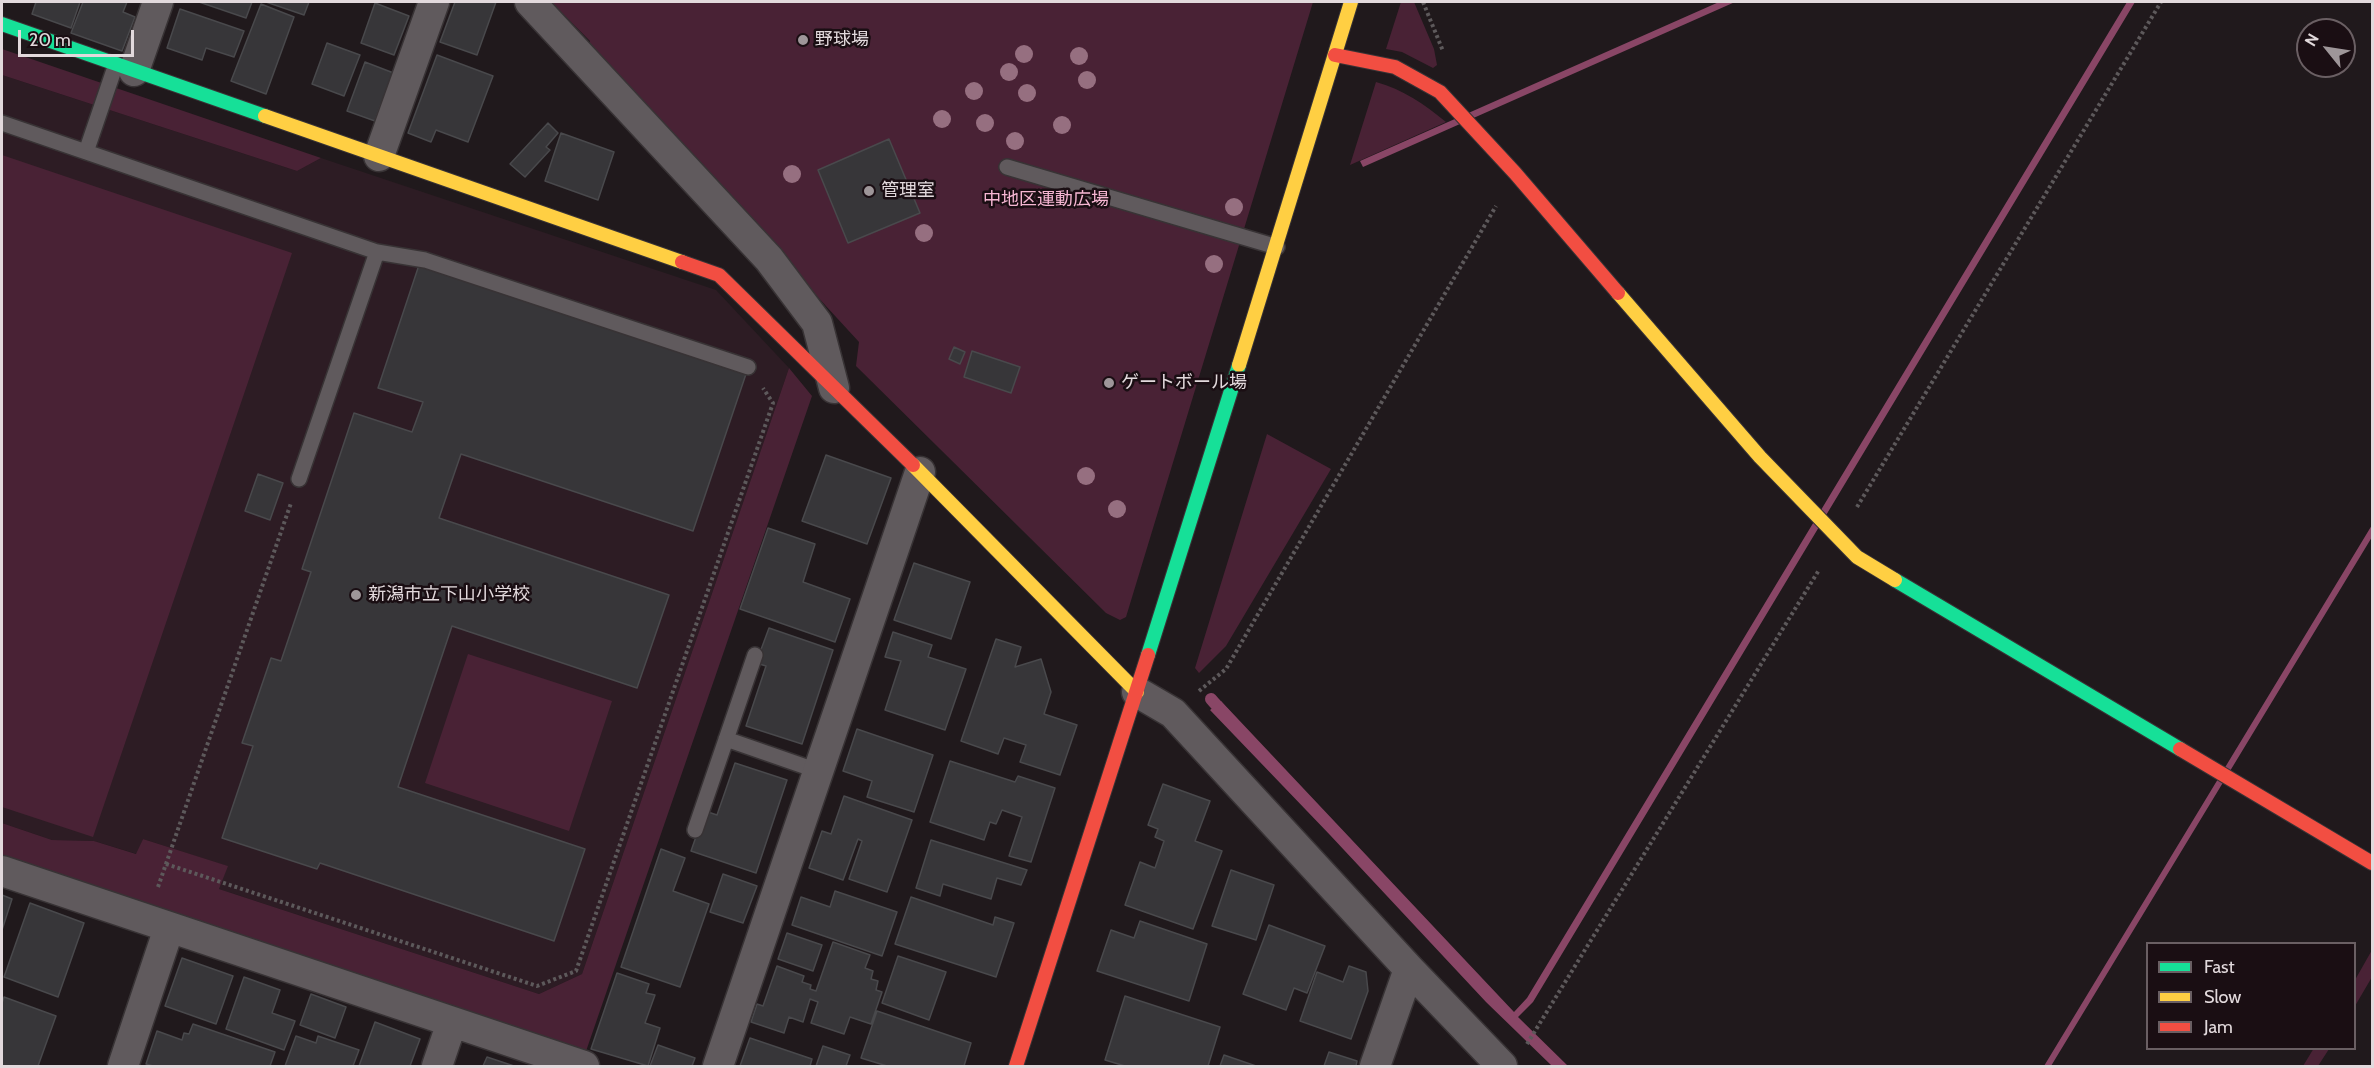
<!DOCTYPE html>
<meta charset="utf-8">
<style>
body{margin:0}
#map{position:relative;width:2374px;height:1068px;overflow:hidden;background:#20191c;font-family:Cabin,sans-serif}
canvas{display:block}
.frame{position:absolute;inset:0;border:3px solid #e2d9dc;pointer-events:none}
.legend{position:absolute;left:2146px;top:942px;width:210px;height:108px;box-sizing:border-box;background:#1a0e13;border:2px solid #6a5f63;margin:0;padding:8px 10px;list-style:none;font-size:18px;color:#e2d9dc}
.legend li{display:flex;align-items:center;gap:12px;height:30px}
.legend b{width:30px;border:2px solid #6a5f63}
.north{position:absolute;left:2296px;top:18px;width:60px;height:60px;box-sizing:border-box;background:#1a0e13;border:2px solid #6a5f63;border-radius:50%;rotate:300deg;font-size:16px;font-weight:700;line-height:24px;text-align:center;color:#e2d9dc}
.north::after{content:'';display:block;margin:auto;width:21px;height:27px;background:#9e9699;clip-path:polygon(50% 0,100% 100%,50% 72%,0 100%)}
.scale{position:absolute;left:18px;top:30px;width:116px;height:27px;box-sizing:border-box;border:3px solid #e2d9dc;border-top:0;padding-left:8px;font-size:18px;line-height:21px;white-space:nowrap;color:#e2d9dc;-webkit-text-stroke:4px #1a0e13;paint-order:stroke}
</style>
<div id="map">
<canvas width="2374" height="1068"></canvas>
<div class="frame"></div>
<ul class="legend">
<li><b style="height:8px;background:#16e098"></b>Fast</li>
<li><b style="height:8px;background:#ffcf43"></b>Slow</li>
<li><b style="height:8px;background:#f24e42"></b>Jam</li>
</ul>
<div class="north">N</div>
<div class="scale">20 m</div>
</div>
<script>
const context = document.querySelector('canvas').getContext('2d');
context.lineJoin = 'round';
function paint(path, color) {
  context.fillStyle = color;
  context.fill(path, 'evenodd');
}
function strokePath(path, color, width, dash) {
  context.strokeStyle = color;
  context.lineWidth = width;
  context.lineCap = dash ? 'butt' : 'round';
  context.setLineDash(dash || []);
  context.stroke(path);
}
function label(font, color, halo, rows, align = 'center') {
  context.font = font + ' Cabin,"Noto Sans JP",sans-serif';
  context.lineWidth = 5;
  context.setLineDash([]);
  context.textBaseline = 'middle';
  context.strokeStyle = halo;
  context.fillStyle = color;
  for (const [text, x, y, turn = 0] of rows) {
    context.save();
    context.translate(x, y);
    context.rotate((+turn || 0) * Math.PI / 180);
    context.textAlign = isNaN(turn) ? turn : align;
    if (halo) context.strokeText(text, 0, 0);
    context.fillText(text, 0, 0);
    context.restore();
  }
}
paint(new Path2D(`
 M2 75 297 171 321 158 716 290 789 368 582 974 539 994 219 889 227 866 143 839 137 854 94 841 52 840 2 823Z`), '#2d1c24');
paint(new Path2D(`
 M551 2H1313L1126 617 1120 620 1106 613 856 366 859 342 589 48 590 41Z
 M1401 2H1414L1434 49 1437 65 1433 68 1402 52 1386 49Z
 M2 49 321 158 297 171 2 75Z
 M1376 82C1404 90 1424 104 1446 122L1350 165Z
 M2 155 292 253 93 837 2 807Z
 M789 368 812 396 584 1057 2 859V823L52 840 94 841 136 854 143 839 228 866 219 889 539 994 582 974Z
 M1267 434 1331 469 1226 646 1199 673 1195 668Z
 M468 654 612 701 569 831 425 783Z
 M2372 950V977L2355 1006V980Z
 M2314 1048 2329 1049 2318 1066H2303Z`), '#492235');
paint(new Path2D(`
 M1719 2H1735L1363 167 1360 161Z
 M2127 2H2135L1533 1002 1518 1017 1568 1066H1552L1486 1002 1330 835 1210 710 1221 701 1514 1012 1527 998Z
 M2372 525V537L2051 1066H2044Z`), '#894666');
strokePath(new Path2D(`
 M1211 699 1226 716`), '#894666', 12);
const building = new Path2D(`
 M36 2H80L71 28 32 14Z
 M83 2H127L123 12 135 17 122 51 71 33Z
 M199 2H252L246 18Z
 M266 2H309L304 15Z
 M455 2H496L477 55 440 42Z
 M375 3 409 16 394 55 361 43Z
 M261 4 294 17 266 94 231 81Z
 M180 9 244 31 234 57 206 48 202 60 167 48Z
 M327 43 360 55 344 96 312 84Z
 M437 55 493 76 468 142 436 130 431 142 408 133Z
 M365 62 404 77 391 108 381 104 375 121 347 111Z
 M548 123 558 133 546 147 550 150 525 177 510 164Z
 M561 133 614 152 598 200 545 181Z
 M889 139 920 213 848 243 818 170Z
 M419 265 746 374 693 531 461 454 439 518 669 595 637 688 452 626 398 787 585 849 554 941 320 863 317 869 222 838 253 746 242 743 271 658 281 661 311 572 302 569 354 413 412 432 423 402 378 388Z
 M954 347 965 352 960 364 949 359Z
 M972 351 1020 367 1011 393 964 377Z
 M826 455 891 478 867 544 802 521Z
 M258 474 283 483 270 520 245 511Z
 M768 528 815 544 803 582 850 599 835 642 740 609Z
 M914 563 970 582 951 639 894 620Z
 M769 628 833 650 802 744 746 726 766 666 756 663Z
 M893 632 932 645 928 657 966 669 945 730 885 710 901 661 885 657Z
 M996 639 1021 647 1015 667 1041 659 1051 692 1044 714 1077 725 1060 775 1020 762 1026 745 1004 738 998 754 961 741Z
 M857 729 933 755 914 812 867 797 872 781 843 771Z
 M950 761 1015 782 1018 776 1055 788 1031 862 1009 856 1022 817 1002 810 996 824 990 822 984 840 930 822Z
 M735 763 787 780 756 873 691 851 705 811 717 815Z
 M1163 784 1210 801 1195 841 1222 851 1193 929 1125 905 1140 862 1155 868 1164 841 1155 837 1158 829 1148 825Z
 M844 796 912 820 887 892 849 879 862 841 858 839 843 880 809 868 822 831 831 834Z
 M931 840 1027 870 1021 885 997 878 991 899 943 884 940 896 916 888Z
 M661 849 685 858 673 891 709 904 680 987 621 967Z
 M1231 870 1274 885 1256 940 1212 926Z
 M723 874 757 886 743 923 710 912Z
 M835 891 897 912 882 956 792 925 801 897 830 907Z
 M2 895 12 899 2 930Z
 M911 897 993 925 995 917 1014 923 996 977 895 944Z
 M30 903 84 923 58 997 4 977Z
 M1140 921 1207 944 1189 1001 1097 971 1111 930 1134 938Z
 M1269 925 1325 946 1307 993 1294 988 1286 1010 1243 994Z
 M787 933 822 945 813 971 778 959Z
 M833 942 870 955 865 968 873 971 871 979 878 981 876 990 882 992 871 1024 850 1017 844 1034 811 1023 818 1002 810 999 803 1022 789 1017 784 1033 751 1022 757 1004 763 1006 777 966 804 976 802 982 811 985 810 989 816 991Z
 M898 956 946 972 929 1020 882 1003Z
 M182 958 233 976 216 1024 165 1006Z
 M1349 966 1366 972 1368 991 1351 1039 1300 1021 1317 972 1343 982Z
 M617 973 649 984 646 993 655 995 645 1023 660 1028 648 1066 591 1049Z
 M244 977 280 990 272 1013 295 1021 284 1050 226 1029Z
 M311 994 346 1007 335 1038 300 1025Z
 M1125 996 1220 1027 1208 1066H1125L1105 1060Z
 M4 997 56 1016 38 1066H2V1003Z
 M877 1011 971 1043 964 1066H887L861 1058Z
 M375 1022 420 1039 410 1066H359Z
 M193 1024 275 1052 270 1066H153L146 1064 157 1031 182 1040 184 1033 189 1034Z
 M296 1036 316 1043 318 1036 359 1050 353 1066H285Z
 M750 1038 812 1059 810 1066H740Z
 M658 1045 695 1058 692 1066H650Z
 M823 1046 850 1055 846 1066H816Z
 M1329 1052 1357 1061 1356 1066H1324Z
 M1224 1055 1256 1066H1220Z
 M487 1057 514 1066H483Z`);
paint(building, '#373639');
strokePath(building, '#49494c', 1.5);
const lane = new Path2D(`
 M2 123 377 252 425 260 748 367
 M86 152 116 64
 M1007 167 1277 247
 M299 479 377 252
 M726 739 818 771
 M695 830 755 655`);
const street = new Path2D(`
 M530 2 769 259 817 323 834 388
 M134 71 158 2
 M379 156 434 2
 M1137 692 1173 713 1409 969 1502 1066
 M2 871 584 1066
 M123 1066 169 928
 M437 1066 452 1022
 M718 1066 920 472
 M1375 1066 1409 969`);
const fast = new Path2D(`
 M2 24 265 116
 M1895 580 2180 749
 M1148 655 1239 365`);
const slow = new Path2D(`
 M265 116 682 262
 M1618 293 1760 457 1857 557 1895 580
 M1239 365 1351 2
 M913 465 1137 692`);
const jam = new Path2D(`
 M1335 55 1395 67 1440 92 1515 173 1618 293
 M682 262 719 275 913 465
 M2180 749 2372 863
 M1016 1066 1148 655`);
strokePath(lane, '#383335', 18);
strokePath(street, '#383335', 33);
strokePath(fast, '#383335', 16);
strokePath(slow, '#383335', 16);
strokePath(jam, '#383335', 16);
strokePath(new Path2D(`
 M1423 2 1443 51
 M1857 507 2161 2
 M1199 691 1226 669 1496 206
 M166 864 537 986 576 971 773 403 763 388
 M158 887 291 503
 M1527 1044 1819 570`), '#5d595b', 4, [3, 3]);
strokePath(lane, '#605a5d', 15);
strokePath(street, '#605a5d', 30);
strokePath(fast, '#16e098', 14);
strokePath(slow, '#ffcf43', 14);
strokePath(jam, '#f24e42', 14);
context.fillStyle = '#966f80';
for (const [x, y] of [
 [1024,54],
 [1079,56],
 [1009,72],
 [1087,80],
 [974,91],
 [1027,93],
 [942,119],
 [985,123],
 [1062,125],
 [1015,141],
 [792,174],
 [1234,207],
 [924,233],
 [1214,264],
 [1086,476],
 [1117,509]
]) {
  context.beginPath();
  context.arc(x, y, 9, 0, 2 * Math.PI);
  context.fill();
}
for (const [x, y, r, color] of [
 [803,40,6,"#9e9699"],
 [869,191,6,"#9e9699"],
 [1109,383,6,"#9e9699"],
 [356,595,6,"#9e9699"]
]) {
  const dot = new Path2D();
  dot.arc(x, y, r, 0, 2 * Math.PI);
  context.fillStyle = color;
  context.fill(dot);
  strokePath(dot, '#1a0e13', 2);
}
label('18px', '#e2d9dc', '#1a0e13', [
 ["野球場",815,40],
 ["管理室",881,191],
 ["ゲートボール場",1121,383],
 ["新潟市立下山小学校",368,595]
], 'left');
label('18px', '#f6b6d2', '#1a0e13', [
 ["中地区運動広場",1046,200]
]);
</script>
